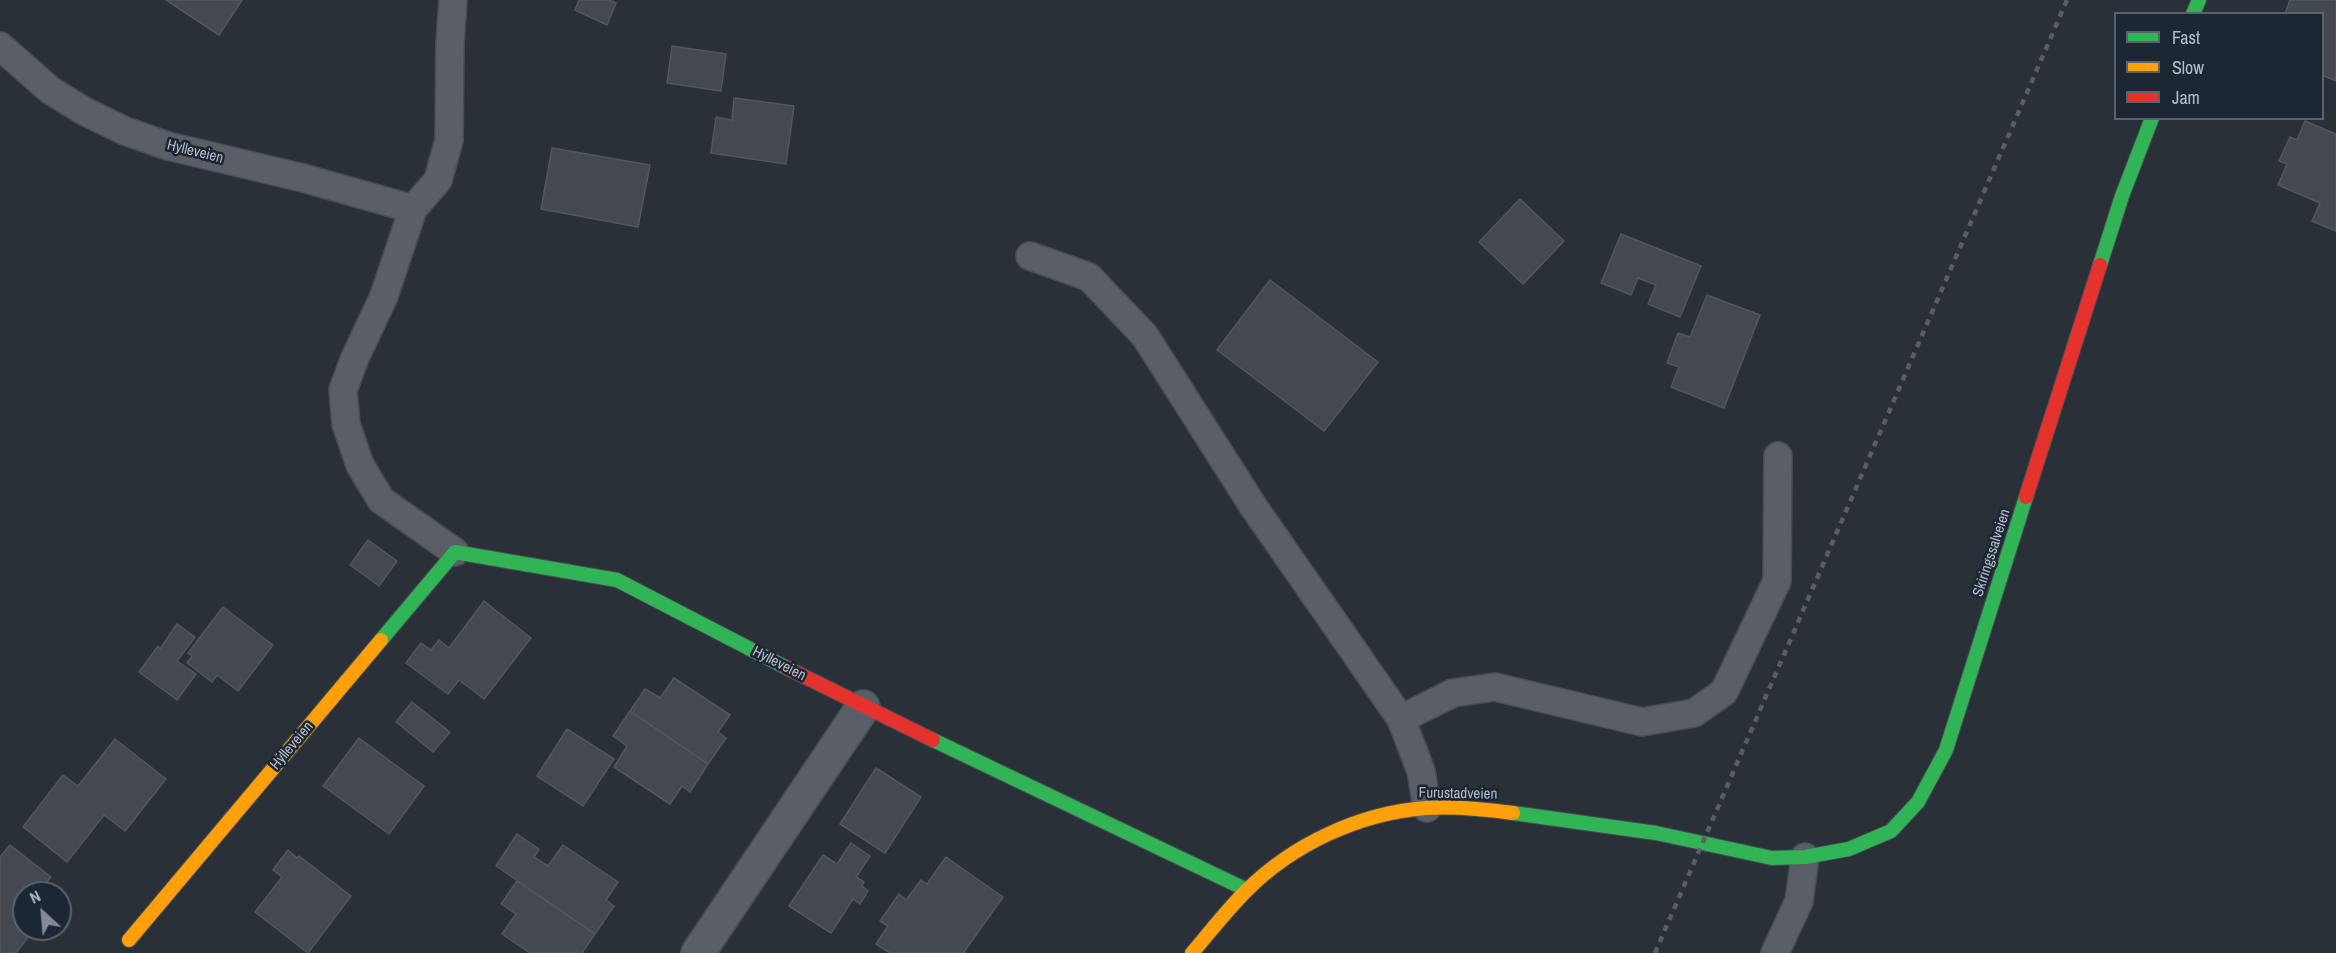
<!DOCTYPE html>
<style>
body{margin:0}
#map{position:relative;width:2336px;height:953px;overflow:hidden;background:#2a3038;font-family:"Archivo Narrow",sans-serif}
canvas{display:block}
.legend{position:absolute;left:2114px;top:12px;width:210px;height:108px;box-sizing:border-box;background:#1d2633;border:2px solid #59626f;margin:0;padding:8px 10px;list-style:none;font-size:18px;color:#b4bcc9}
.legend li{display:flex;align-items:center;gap:12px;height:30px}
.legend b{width:30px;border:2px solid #59626f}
.north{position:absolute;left:12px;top:881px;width:60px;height:60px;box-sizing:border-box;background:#1d2633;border:2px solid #59626f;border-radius:50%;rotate:334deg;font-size:16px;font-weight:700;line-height:24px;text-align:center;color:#b4bcc9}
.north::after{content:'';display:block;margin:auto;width:21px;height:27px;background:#848b96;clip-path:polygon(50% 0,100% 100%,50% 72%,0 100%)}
</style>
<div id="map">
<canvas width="2336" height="953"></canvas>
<ul class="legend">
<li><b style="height:8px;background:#30b455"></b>Fast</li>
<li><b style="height:8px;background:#ff9f0a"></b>Slow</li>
<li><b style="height:8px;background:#e5322d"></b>Jam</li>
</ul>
<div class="north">N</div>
</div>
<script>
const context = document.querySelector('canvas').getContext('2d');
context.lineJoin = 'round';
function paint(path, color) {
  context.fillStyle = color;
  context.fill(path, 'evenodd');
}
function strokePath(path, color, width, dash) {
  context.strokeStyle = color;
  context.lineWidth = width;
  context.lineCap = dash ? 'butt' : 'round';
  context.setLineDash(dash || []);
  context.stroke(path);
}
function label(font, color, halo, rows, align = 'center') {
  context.font = font + ' "Archivo Narrow",sans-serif';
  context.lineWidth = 5;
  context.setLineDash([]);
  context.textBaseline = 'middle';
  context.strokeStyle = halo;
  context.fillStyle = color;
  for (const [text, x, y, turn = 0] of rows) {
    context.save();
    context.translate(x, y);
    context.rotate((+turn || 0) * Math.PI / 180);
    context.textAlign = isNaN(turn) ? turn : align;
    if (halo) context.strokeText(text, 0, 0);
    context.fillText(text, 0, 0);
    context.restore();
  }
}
const building = new Path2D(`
 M166 0H242L219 35Z
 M579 0H609L616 3 607 25 575 10Z
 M2290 0H2336V81L2322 75V14H2285Z
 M672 46 726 54 721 91 667 83Z
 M734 98 794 106 786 164 711 153 716 117 732 120Z
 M2305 121 2336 134V231L2312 221 2320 203 2278 185 2287 164 2279 161 2290 137 2297 140Z
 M552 148 650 165 638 227 541 209Z
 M1520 199 1564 241 1523 284 1479 242Z
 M1621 234 1701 266 1680 317 1648 304 1656 285 1638 278 1631 295 1601 283Z
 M1270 280 1378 362 1324 431 1217 350Z
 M1707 295 1760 315 1724 408 1671 387 1679 367 1667 363 1678 333 1690 337Z
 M368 540 397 561 379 586 350 565Z
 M484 601 531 638 484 699 459 680 448 694 406 663 421 643 431 650 439 640 449 648Z
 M223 607 273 645 238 691 217 675 212 682 187 663 192 656 188 653Z
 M177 624 195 637 177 661 196 674 177 700 139 672 158 646 160 649Z
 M674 678 730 715 718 732 726 738 708 764 630 711 645 689 660 698Z
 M412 702 450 732 433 752 396 722Z
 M630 711 708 764 690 792 682 786 670 804 614 767 627 746 613 736Z
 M567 729 614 759 583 806 537 776Z
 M359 738 424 786 389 834 323 786Z
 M115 739 166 779 125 831 104 815 67 862 23 827 63 775 78 786Z
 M876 768 921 797 885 853 840 824Z
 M517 834 539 849 534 857 548 866 563 845 618 882 606 900 614 906 595 934 496 866Z
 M851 843 870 856 856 877 864 882 862 886 868 891 860 904 853 899 831 933 789 906 823 855 837 864Z
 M10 845 51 877 37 893H24V929H34L16 953H3L0 951V857Z
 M288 850 297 858 299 856 351 896 308 953 255 912 282 877 273 870Z
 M946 857 1003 897 964 952 966 953H890L876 944 888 926 880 921 899 894 906 900 921 880 927 884Z
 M517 881 595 934 582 953H530L502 934 516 914 501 904Z`);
paint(building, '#444950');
strokePath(building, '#52575f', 1.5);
const lane = new Path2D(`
 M453 0 450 43 449 140 438 180 413 209 384 296 354 360 343 390 346 424 360 465 381 500 455 552
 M0 46 50 90 84 111 125 131 168 146 303 178 413 209
 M1030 256 1089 277 1145 336 1253 506 1401 719 1421 771 1427 808
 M1401 719 1453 693 1495 687 1642 722 1694 713 1724 692 1777 581 1778 456
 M1775 953 1799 901 1805 857`);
const street = new Path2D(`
 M698 953 863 707`);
const fast = new Path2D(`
 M2193 14 2199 0
 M2100 265 2122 196 2152 118
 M381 640 455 552 617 580 785 667
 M933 740 1247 890
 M1513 813 1656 833 1772 858 1805 857 1849 849 1891 831 1918 802 1946 750 2026 497`);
const slow = new Path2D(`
 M129 940 381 640
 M1192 953C1210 932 1227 910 1246 891 1293 844 1360 813 1426 808 1455 806 1485 809 1513 813`);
const jam = new Path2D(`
 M2026 497 2100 265
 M785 667 933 740`);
strokePath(lane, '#484c53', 30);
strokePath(street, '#484c53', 36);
strokePath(fast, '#484c53', 16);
strokePath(slow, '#484c53', 16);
strokePath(jam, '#484c53', 16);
strokePath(lane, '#5a5e66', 27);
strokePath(street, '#5a5e66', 33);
strokePath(fast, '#30b455', 14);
strokePath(slow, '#ff9f0a', 14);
strokePath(jam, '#e5322d', 14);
strokePath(new Path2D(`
 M1655 953 2067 0`), '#595d64', 4.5, [6, 6]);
label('15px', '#b4bcc9', '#1d2633', [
 ["Hylleveien",195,152,14],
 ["Skiringssalveien",1992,553,-72],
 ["Hylleveien",779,664,27],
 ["Hylleveien",292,746,-50],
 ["Furustadveien",1458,794,1]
]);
</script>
